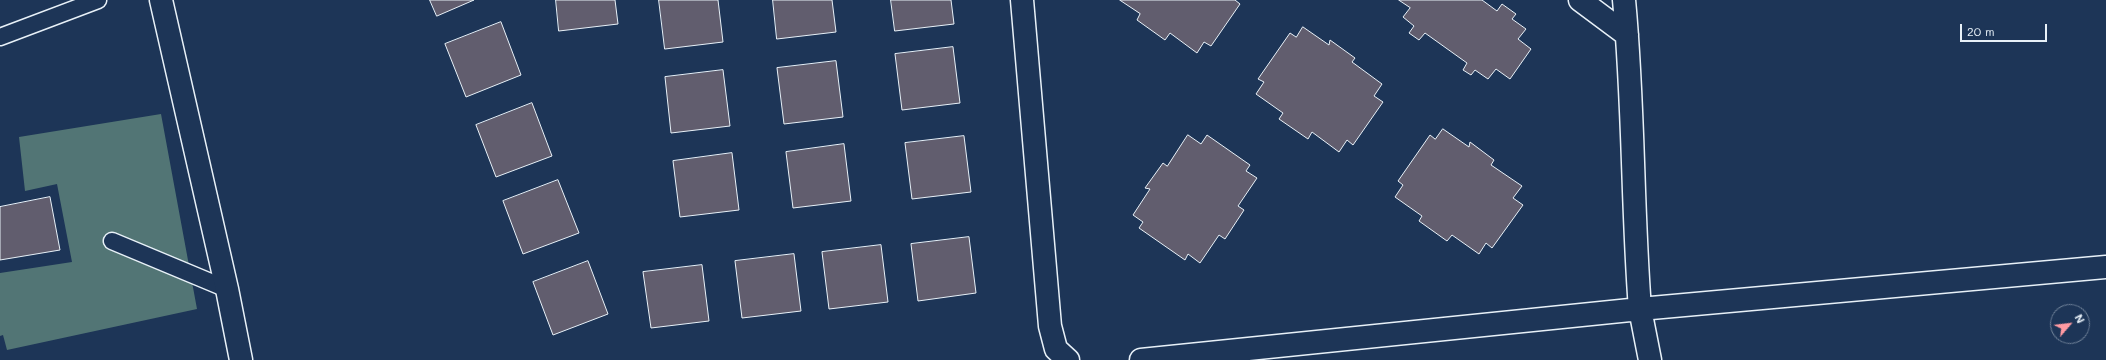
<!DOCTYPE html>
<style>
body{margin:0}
#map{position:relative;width:2106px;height:360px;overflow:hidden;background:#1d3557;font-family:Mali,sans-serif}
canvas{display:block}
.north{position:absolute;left:2050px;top:304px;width:40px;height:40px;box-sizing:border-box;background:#1d3557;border:1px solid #6e8097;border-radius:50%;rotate:62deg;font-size:11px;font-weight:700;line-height:16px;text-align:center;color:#e8f1f8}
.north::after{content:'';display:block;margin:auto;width:14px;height:18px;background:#ff9aa2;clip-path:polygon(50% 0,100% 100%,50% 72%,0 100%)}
.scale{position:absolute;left:1960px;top:24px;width:87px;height:18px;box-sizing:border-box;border:2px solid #e8f1f8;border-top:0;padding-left:5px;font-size:12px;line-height:14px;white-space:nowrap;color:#e8f1f8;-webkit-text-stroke:3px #1d3557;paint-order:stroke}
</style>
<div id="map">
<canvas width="2106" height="360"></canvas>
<div class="north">N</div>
<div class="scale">20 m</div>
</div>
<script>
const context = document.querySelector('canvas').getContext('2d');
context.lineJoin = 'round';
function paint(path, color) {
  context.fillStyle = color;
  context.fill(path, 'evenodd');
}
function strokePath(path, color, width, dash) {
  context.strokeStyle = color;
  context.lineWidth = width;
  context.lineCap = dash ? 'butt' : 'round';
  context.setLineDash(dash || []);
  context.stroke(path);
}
paint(new Path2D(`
 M161 114 197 309 7 350 3 335 0 336V273L72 262 57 184 25 191 19 137Z`), '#527575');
const building = new Path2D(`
 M430 0H474L437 16Z
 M556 0H615L618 24 559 31Z
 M659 0H718L723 42 665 49Z
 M773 0H832L836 32 777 39Z
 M891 0H951L954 24 895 31Z
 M1120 0H1235L1240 4 1211 46 1204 42 1197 53 1170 33 1165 40 1137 20 1140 14Z
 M1399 0H1482L1497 11 1502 4 1516 14 1512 19 1526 29 1518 39 1531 49 1510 79 1496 69 1488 79 1475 70 1471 75 1463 70 1467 63 1425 33 1419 40 1409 33 1414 26 1403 17 1410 8Z
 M501 22 521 75 466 97 445 44Z
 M1303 27 1329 45 1330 40 1355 58 1352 62 1382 84 1374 96 1383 102 1353 145 1347 140 1339 152 1312 132 1308 139 1279 119 1283 113 1256 94 1264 82 1258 79 1290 33 1296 37Z
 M953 47 960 103 902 110 895 54Z
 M836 61 843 117 784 124 777 68Z
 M723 70 730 126 671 133 665 77Z
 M532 103 552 156 496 177 476 125Z
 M1443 129 1469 147 1470 142 1494 160 1491 165 1522 186 1513 198 1523 205 1492 248 1486 243 1479 254 1452 235 1447 241 1419 221 1422 216 1395 197 1403 185 1398 181 1430 135 1435 139Z
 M1188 135 1201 144 1207 135 1250 165 1246 171 1257 178 1238 206 1244 210 1225 239 1219 235 1200 263 1188 254 1185 260 1139 228 1143 222 1133 215 1150 189 1145 188 1163 163 1167 166Z
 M964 136 971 192 912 199 905 143Z
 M844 144 851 201 793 208 786 152Z
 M732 153 739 210 680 217 673 161Z
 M558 180 579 233 523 254 503 201Z
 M50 197 60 250 0 260V207Z
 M969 237 976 293 918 301 911 244Z
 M881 245 888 302 829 309 822 252Z
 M794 254 801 311 742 318 735 261Z
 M588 261 608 314 553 335 533 282Z
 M702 265 709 321 651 328 643 272Z`);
paint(building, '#615d6e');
strokePath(building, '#e8f1f8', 1);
const service = new Path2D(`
 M0 37 98 0
 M112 241 227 289`);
const minor = new Path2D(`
 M1022 0 1050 326 1056 349 1068 360
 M1580 0 1627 35
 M1141 360 1640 309C1632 206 1634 103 1624 0
 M1650 360 1640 309 2106 267`);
const tertiary = new Path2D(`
 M161 0 227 289 241 360`);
strokePath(service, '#e8f1f8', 19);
strokePath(minor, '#e8f1f8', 25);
strokePath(tertiary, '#e8f1f8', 25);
strokePath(service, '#1d3557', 16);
strokePath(minor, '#1d3557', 22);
strokePath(tertiary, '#1d3557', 22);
</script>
